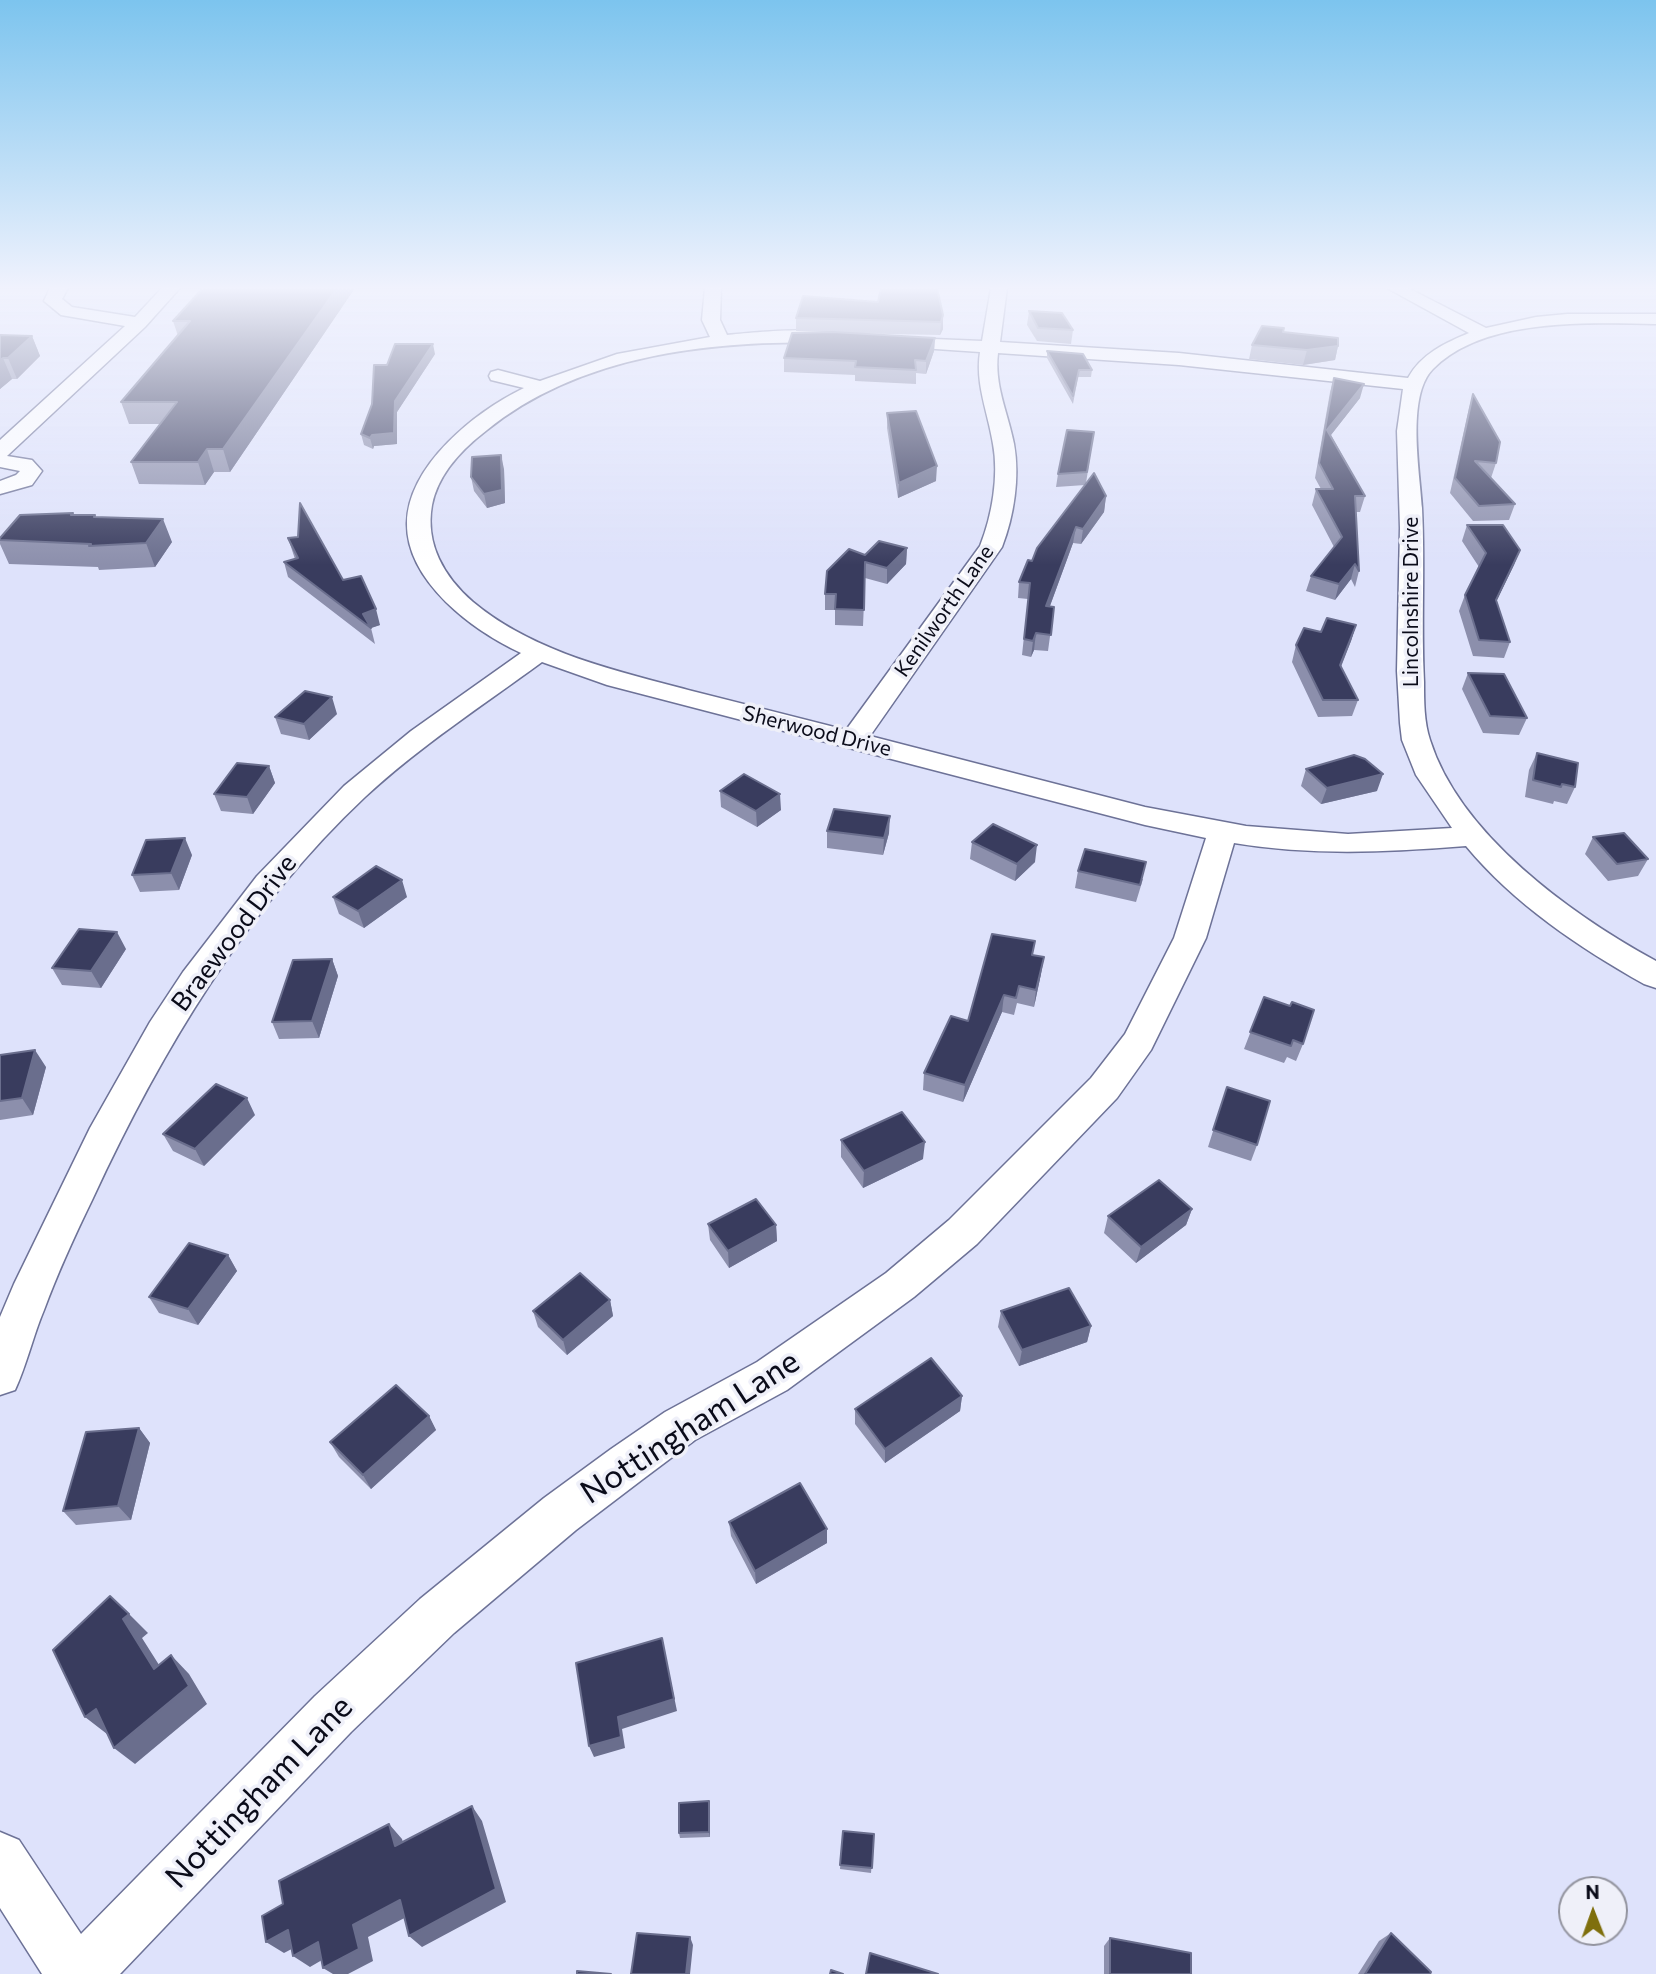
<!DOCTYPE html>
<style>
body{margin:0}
#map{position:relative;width:1656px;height:1974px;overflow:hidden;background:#dee2fb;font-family:Commissioner,sans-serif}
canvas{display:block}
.north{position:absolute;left:1558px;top:1876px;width:70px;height:70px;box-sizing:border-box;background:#eff0f9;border:2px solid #93949f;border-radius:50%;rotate:359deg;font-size:19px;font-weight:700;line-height:28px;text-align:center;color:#0a0b19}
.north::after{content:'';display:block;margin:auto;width:24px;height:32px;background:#7f6f0d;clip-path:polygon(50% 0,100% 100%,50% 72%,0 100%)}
</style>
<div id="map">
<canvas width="1656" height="1974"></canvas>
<div class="north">N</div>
</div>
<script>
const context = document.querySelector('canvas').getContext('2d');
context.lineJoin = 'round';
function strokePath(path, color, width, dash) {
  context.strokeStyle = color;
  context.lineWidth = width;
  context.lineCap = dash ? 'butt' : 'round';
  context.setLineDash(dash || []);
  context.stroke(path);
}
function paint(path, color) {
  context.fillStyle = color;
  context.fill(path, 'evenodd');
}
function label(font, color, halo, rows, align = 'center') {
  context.font = font + ' Commissioner,sans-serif';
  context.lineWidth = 7;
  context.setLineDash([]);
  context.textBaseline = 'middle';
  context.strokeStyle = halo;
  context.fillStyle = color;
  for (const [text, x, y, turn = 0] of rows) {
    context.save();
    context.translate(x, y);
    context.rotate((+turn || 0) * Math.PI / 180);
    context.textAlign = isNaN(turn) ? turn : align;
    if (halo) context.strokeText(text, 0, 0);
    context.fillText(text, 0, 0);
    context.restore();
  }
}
const street = new Path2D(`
 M50 288H68L62 299 72 307 135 317 162 288H180L145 327 7 456 32 460 42 471 32 485 0 494V481L16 475 20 471 0 467V440L125 326 61 315 44 301Z
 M705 288H721L720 320 727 335C748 333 831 324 843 338L834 343C715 340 583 353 487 430 462 449 438 474 432 505 425 544 444 577 473 602 534 653 617 671 692 691 744 704 795 717 846 730L980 546C992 516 999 476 993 444 988 412 975 384 980 352L891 346 882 341 885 337 982 341 991 288H1007L1000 342 1179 353 1408 378C1421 354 1445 343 1469 333L1387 288H1408L1486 328 1536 317 1567 314H1656V324C1589 323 1484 317 1433 369 1406 396 1420 472 1422 508 1425 566 1421 624 1424 682 1424 701 1424 722 1430 740 1460 835 1572 915 1656 961V988L1644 984C1580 948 1514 904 1466 846 1388 852 1312 856 1234 843L1206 938 1151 1050 1117 1098 977 1244 914 1297 787 1390 695 1440 643 1479 576 1530 454 1633 351 1732 120 1974H42L0 1908V1832L19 1840 81 1934 315 1696 420 1599 544 1498 611 1449 665 1412 757 1362 886 1273 949 1220 1091 1078 1125 1034 1174 938 1206 838 1145 825 607 685 542 662C482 706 420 746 365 797 246 909 161 1051 93 1198 75 1235 58 1272 44 1310 33 1336 27 1364 15 1390L0 1395V1317L14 1284 90 1128 150 1022 183 972 257 876 344 786 411 731 521 653C474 631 406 582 407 523 408 465 476 411 524 388L491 380 489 376 491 372 498 370 540 381 617 354 710 337 702 320ZM998 353 1179 365 1403 389 1397 431 1400 528 1397 671 1400 723 1402 740 1416 775 1452 828 1348 834 1246 826 1145 807 870 736 1002 547C1014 516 1020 477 1014 444 1008 413 994 385 998 353Z`);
strokePath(street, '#6d7297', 3);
paint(street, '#fff');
paint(new Path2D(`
 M203 288H355L230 472H214L205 485 139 484 131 462 160 424H129L121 402 178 336 173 321Z
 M938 292 943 329 940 335 838 333 935 338 934 351 926 374 916 373V384L855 381V375L784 372V358L830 332 796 331V318L878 302Z
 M1029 311 1073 330 1071 344 1037 341 1027 325Z
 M1283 332 1338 346 1335 360 1303 365 1249 359 1252 345Z
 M0 335 32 336 40 356 17 379H12L0 389Z
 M1047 351 1092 370 1091 377H1078L1073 404 1047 358Z
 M435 354 397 412V444L374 446 373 449 364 445 361 434 387 365Z
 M1334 378 1360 398 1331 435 1365 496 1360 512H1356L1359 571 1355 587 1351 579 1335 600 1306 591 1311 576 1334 547 1312 505 1316 489H1321L1315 478 1330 392Z
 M1473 394 1496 463 1491 478 1515 504 1509 520 1473 521 1450 493 1469 408Z
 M887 413 936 481 898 498 887 428Z
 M1094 432 1086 483 1106 496 1104 512 1081 544 1073 543 1050 606 1054 607 1048 651 1034 650 1031 657 1022 655 1028 599 1018 598 1019 582 1032 561 1085 485 1056 487 1058 474Z
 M504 469 505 503 487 508 474 491 471 477Z
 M73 513 74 515H95L96 517 172 542 155 567 99 570 98 567 9 564 0 544V538Z
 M1467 525 1520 550 1496 602 1510 642 1504 658 1473 656 1459 611 1465 595 1479 567 1462 541Z
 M288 538 343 580 380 625 371 628 375 644 288 577 284 562 295 559Z
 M907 548 906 564 887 584 865 578 863 626 835 625V610H825V594L865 555Z
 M1356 625 1351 641 1341 667 1358 700 1352 716 1318 717 1292 662 1296 645 1321 632Z
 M1468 673 1527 718 1519 735 1483 733 1462 689Z
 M337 714 309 740 281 734 275 717Z
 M1537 753 1575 787 1567 804 1554 801 1553 804 1525 797 1529 770Z
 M269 766 275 783 253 814 221 811 214 794Z
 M1306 769 1377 791 1321 804 1301 786Z
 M720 791 781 810 757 827 721 807Z
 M827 831 889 833 883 855 827 848Z
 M1593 837 1648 859 1638 876 1608 881 1585 854Z
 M972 842 1035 862 1015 881 970 859Z
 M192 855 179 890 140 892 132 875Z
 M1078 871 1143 879 1136 902 1075 888Z
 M333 897H407L364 928 339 914Z
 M126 949 101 988 62 985 52 968Z
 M1033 955 1041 974 1034 1007 1017 1003 1014 1015 1002 1012 963 1102 923 1090 924 1073 968 1021Z
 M332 959 338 976 319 1038 279 1039 272 1022Z
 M1264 997 1303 1044 1296 1061 1287 1057 1284 1063 1244 1049Z
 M0 1055 46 1067 33 1115 0 1120Z
 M1227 1087 1257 1145 1251 1161 1208 1147Z
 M255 1115 204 1166 173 1151 163 1134Z
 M841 1140 923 1159 863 1188 841 1157Z
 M1192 1209 1186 1225 1136 1263 1104 1233 1108 1216Z
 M708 1224 776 1225 777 1241 729 1268 710 1240Z
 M228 1255 237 1271 198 1325 159 1313 149 1297Z
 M610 1300 613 1316 567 1355 538 1327 533 1311Z
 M1001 1311 1091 1326 1087 1342 1019 1366 998 1327Z
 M962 1396 960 1411 885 1463 855 1424V1409Z
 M429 1416 436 1430 371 1489 339 1457 330 1442Z
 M139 1428 150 1443 131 1520 76 1525 63 1511Z
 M729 1522 827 1529V1543L756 1584 731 1536Z
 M709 1801 710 1807V1837L680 1838 679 1833Z
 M843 1831 874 1834 871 1873 840 1869Z
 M1391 1933 1430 1974H1358L1379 1941Z
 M1110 1938 1191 1974H1104V1946Z`), '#8c8fac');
paint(new Path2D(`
 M337 288H355L230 472 223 449Z
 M943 315V329L940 335 941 322Z
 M32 336 40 356 17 379 8 358Z
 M935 338 934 351 926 374V361Z
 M433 344 435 354 397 412V444L374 446 373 449 370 438Z
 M1338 346 1335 360 1303 365 1307 350Z
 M3 358 12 379 0 389V360Z
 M1364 384 1360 398 1323 445 1327 430Z
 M207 449 214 472 205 485 198 462Z
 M501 455 504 469 505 503 487 508 484 494Z
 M937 466 936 481 898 498 899 483Z
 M1106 496 1104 512 1081 544 1083 529Z
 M163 519 172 542 155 567 146 543Z
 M1076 527 1073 543 1044 622 1046 606Z
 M907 548 906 564 887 584V568Z
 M1520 550 1514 565 1489 616 1496 600Z
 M1355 564 1351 579 1335 600 1339 584Z
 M376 609 380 625 371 628 363 614Z
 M1356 625 1351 641 1335 681 1340 665Z
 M1036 633 1034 650 1031 657 1033 641Z
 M332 697 337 714 309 740 304 724Z
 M269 766 275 783 253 814 247 797Z
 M1383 774 1377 791 1321 804 1327 788Z
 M780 794 781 810 757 827 756 811Z
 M890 816 889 833 883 855 884 838Z
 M185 838 192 855 179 890 171 873Z
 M1037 845 1035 862 1015 881 1017 864Z
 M402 880 407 897 364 928 358 911Z
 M117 932 126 949 101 988 91 971Z
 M1044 957 1041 974 1034 1007 1036 990Z
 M332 959 338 976 319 1038 312 1021Z
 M1004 995 1002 1012 963 1102 965 1085Z
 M35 1050 46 1067 33 1115 22 1098Z
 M247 1098 255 1115 204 1166 195 1149Z
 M925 1142 923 1159 863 1188 864 1171Z
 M1192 1209 1186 1225 1136 1263 1141 1247Z
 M776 1225 777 1241 729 1268 728 1251Z
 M228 1255 237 1271 198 1325 188 1309Z
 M610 1300 613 1316 567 1355 563 1340Z
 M1091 1326 1087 1342 1019 1366 1022 1350Z
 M962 1396 960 1411 885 1463V1449Z
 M429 1416 436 1430 371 1489 363 1475Z
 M139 1428 150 1443 131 1520 118 1506Z
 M827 1529V1543L756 1584 755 1571Z
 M129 1614 148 1633 142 1638 173 1687 154 1669 123 1619Z
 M662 1638 677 1711 622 1729 625 1748 594 1757 589 1746 618 1717Z
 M171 1655 189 1674 207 1704 135 1764 114 1748Z
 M96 1709 117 1726 107 1734 85 1717Z
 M709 1801 710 1807V1837L709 1832Z
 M472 1806 482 1821 506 1902 422 1947 409 1936Z
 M389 1824 402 1839 408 1860 395 1846Z
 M400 1900 414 1913 368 1937 373 1961 348 1974H333L323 1968 353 1925Z
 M288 1930 305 1942 284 1953 266 1942Z
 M690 1937 693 1945 690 1974H686Z
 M318 1942 334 1953 310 1967 293 1956Z`), '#6a6e8d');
const building = new Path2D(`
 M203 288H337L223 449H207L198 462H131L177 402H121L190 321H173Z
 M881 288H937L943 315 941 322 796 318 803 296 878 302Z
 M1029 311 1062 313 1073 330 1038 328Z
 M1262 326 1284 328 1283 332 1338 338V346L1307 350 1252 345Z
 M833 332 935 338 926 361 915 360 916 370 855 367 856 361 784 358 792 333Z
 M0 335 32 336 8 358H3L0 360Z
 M395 344H433L395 401 394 433 372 435 370 438 361 434 372 404 374 365H387Z
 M1047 351 1083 354 1092 370H1079L1073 396Z
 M1334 378 1364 384 1327 430 1365 496H1355L1359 571 1355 564 1339 584 1311 576 1342 537 1316 489H1333L1319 463Z
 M1473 394 1500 442 1496 463 1475 461 1515 504 1479 506 1455 478Z
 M916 411 937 466 899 483 887 413Z
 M1067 430 1094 432 1087 472 1058 474Z
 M501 455 502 490 484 494 471 477 472 457Z
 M1094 473 1106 496 1083 529 1076 527 1046 606 1054 607 1051 635 1036 633 1033 641 1024 639 1030 583 1019 582 1028 560 1032 561 1037 548Z
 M300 503 343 580 361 576 376 609 363 614 371 628 284 562 298 558 288 538 298 537Z
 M73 513 71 515H95L94 517 163 519 146 543 89 546 91 544 0 540V538L20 515Z
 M1467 525H1503L1520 550 1496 600 1510 642 1479 640 1465 595 1486 553Z
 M879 541 907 548 887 568 865 562 864 610 835 609 836 594H825L827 571 849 549 865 555Z
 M1327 618 1356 625 1340 665 1358 700H1323L1296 645 1304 628 1321 632Z
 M1468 673 1504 674 1527 718 1490 716Z
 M305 691 332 697 304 724 275 717Z
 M1537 753 1578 763 1575 787 1562 784 1561 787 1533 780Z
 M1354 755 1365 759 1383 774 1327 788 1306 769Z
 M237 763 269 766 247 797 214 794Z
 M744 774 780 794 756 811 720 791Z
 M834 809 890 816 884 838 827 831Z
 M993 824 1037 845 1017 864 972 842Z
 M1624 833 1648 859 1617 864 1593 837Z
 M185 838 171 873 132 875 146 840Z
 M1085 849 1146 862 1140 885 1078 871Z
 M376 866 402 880 358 911 333 897Z
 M79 929 117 932 91 971 52 968Z
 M992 934 1035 941 1032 955 1044 957 1036 990 1019 986 1016 998 1004 995 965 1085 924 1073 951 1016 968 1021Z
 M332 959 312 1021 272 1022 293 960Z
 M1264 997 1290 1006 1292 1002 1314 1010 1303 1044 1293 1040 1291 1046 1250 1032Z
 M35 1050 22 1098 0 1101V1055Z
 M216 1084 247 1098 195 1149 163 1134Z
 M1227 1087 1270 1101 1257 1145 1213 1130Z
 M902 1112 925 1142 864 1171 841 1140Z
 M1159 1180 1192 1209 1141 1247 1108 1216Z
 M756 1199 776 1225 728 1251 708 1224Z
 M189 1243 228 1255 188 1309 149 1297Z
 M580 1273 610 1300 563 1340 533 1311Z
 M1069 1288 1091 1326 1022 1350 1001 1311Z
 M931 1358 962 1396 885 1449 855 1409Z
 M396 1385 429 1416 363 1475 330 1442Z
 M139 1428 118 1506 63 1511 86 1432Z
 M800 1483 827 1529 755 1571 729 1522Z
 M110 1596 129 1614 123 1619 154 1669 171 1655 189 1686 114 1748 96 1709 85 1717 53 1650Z
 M662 1638 674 1699 618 1717 621 1737 589 1746 576 1663Z
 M709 1801V1832L679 1833V1803Z
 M472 1806 496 1889 409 1936 400 1900 353 1925 359 1949 323 1968 318 1942 293 1956 288 1930 266 1942 262 1916 283 1904 279 1881 389 1824 395 1846Z
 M843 1831 874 1834 872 1868 840 1865Z
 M637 1933 690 1937 686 1974H631Z
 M1391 1933 1431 1972 1430 1974H1365Z
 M1110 1938 1191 1953V1974H1110Z
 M870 1953 938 1974H866Z
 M831 1970 843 1974H830Z
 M577 1971 611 1974H577Z`);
paint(building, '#393c5e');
strokePath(building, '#6a6e8d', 2);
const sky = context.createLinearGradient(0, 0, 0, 565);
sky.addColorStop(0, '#7cc4ee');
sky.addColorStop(0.51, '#f0f2fd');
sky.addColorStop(1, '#f0f2fd00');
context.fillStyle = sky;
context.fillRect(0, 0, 1656, 565);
label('21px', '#0a0b19', '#eff0f9', [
 ["Lincolnshire Drive",1411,602,-90],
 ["Kenilworth Lane",944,611,-55],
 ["Sherwood Drive",817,731,14]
]);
label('26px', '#0a0b19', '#eff0f9', [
 ["Braewood Drive",234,933,-53]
]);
label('32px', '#0a0b19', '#eff0f9', [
 ["Nottingham Lane",690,1427,-33],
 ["Nottingham Lane",259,1792,-46]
]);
</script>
